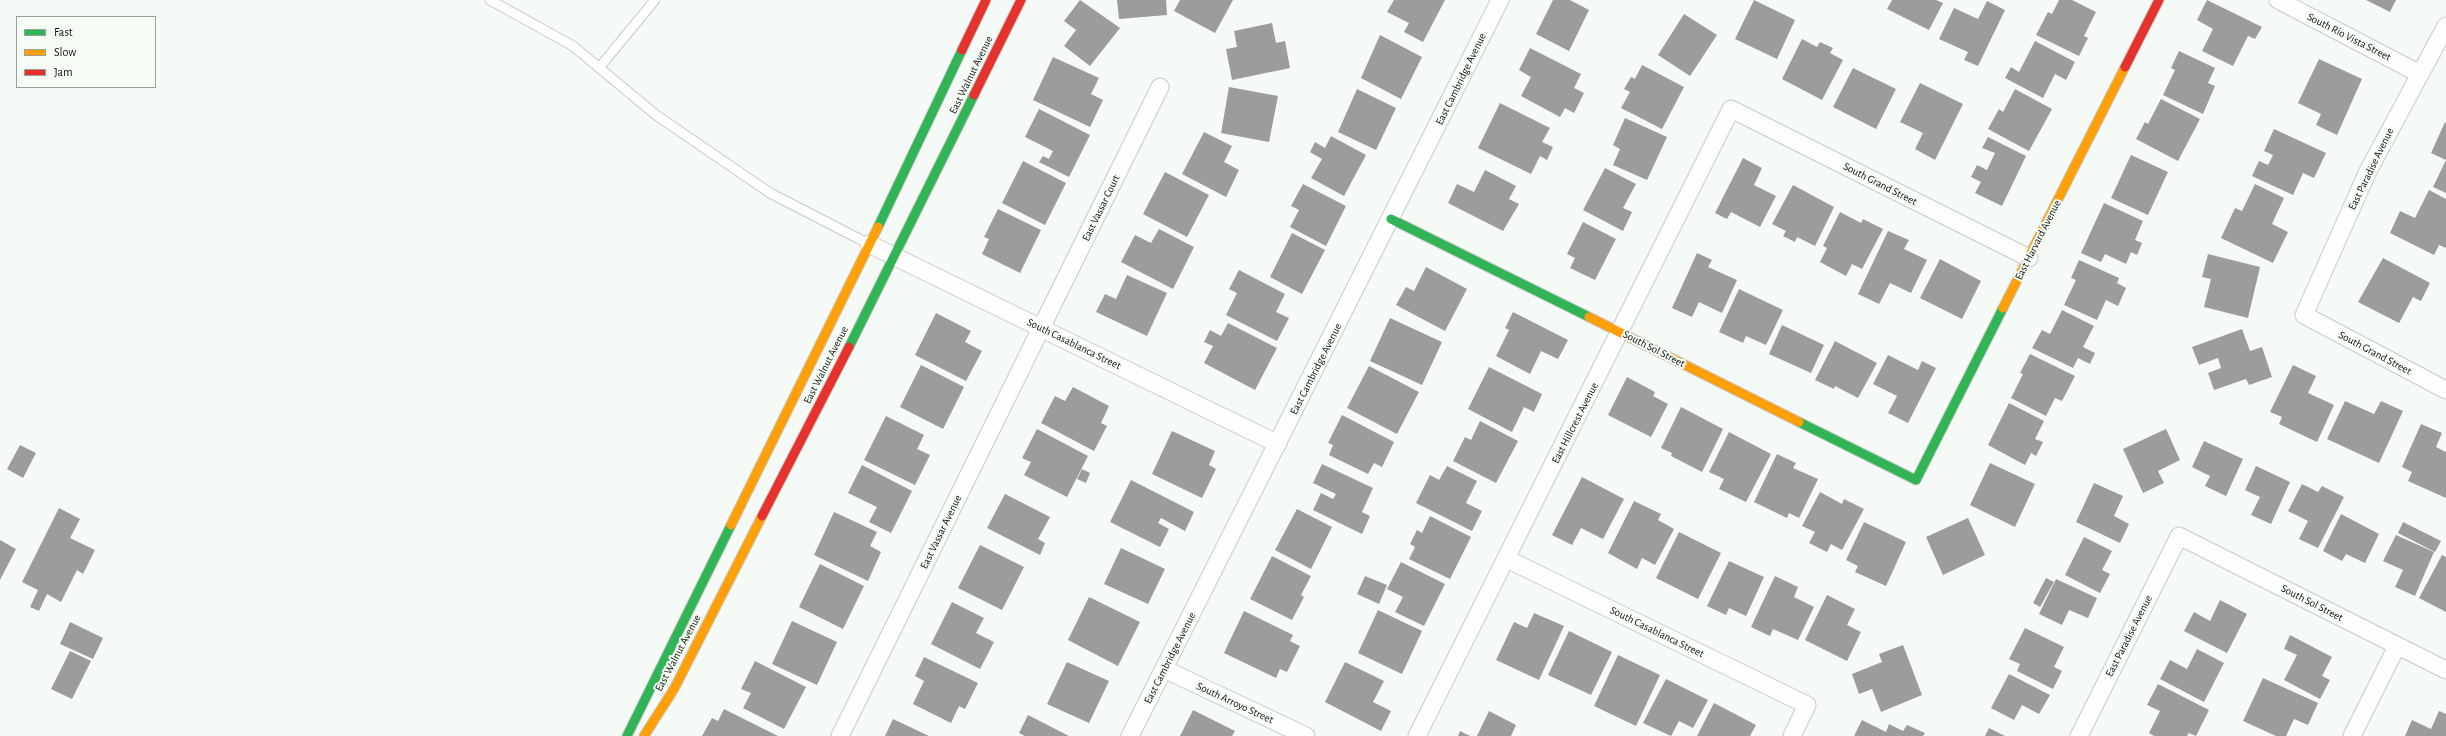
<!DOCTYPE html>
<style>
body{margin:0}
#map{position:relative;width:2446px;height:736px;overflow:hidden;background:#f6faf6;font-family:"Alegreya Sans",sans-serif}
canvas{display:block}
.legend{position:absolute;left:16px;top:16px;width:140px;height:72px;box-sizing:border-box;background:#f4fcf4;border:1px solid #999f99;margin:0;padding:5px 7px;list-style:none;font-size:12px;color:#101310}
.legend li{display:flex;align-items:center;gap:8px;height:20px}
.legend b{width:20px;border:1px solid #999f99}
</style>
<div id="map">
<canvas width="2446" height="736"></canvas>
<ul class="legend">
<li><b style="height:5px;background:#30b455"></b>Fast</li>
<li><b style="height:5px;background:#ff9f0a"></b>Slow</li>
<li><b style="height:5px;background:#e5322d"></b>Jam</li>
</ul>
</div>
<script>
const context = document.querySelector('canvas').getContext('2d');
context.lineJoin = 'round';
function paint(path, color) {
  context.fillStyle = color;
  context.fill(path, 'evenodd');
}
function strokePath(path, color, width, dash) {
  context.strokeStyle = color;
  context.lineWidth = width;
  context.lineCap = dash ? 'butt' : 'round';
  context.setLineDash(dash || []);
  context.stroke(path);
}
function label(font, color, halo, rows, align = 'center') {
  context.font = font + ' "Alegreya Sans",sans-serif';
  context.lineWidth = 4;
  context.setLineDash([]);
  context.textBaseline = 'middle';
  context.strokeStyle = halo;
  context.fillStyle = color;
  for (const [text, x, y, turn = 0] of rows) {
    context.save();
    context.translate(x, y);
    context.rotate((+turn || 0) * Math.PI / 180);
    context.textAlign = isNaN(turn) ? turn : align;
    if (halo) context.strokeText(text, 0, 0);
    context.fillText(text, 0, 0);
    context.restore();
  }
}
paint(new Path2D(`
 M1080 0 1120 28 1090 66 1064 46 1076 30 1064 21Z
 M1117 0H1166L1167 15 1119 19Z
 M1180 0H1233L1215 33 1174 11Z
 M1394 0H1445L1423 42 1404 32 1409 23 1387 12Z
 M1553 0H1570L1589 10 1569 51 1536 34Z
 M1754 0 1795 20 1777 59 1735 39Z
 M1892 0H1936L1943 3 1929 30 1887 9Z
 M2059 0H2072L2096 12 2084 36 2088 38 2079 56 2036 35 2048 12 2052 14Z
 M2207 0 2262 27 2255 39 2248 36 2233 66 2202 51 2213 29 2197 20Z
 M2366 0H2396L2390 12Z
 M1987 1 2005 10 1978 66 1964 60 1968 52 1939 39 1954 8 1978 19Z
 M1684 14 1717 35 1690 76 1658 55Z
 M1272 23 1276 43 1285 41 1290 68 1232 80 1226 49 1237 47 1234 31Z
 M1380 35 1422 57 1401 99 1361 78Z
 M1802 39 1817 47 1820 42 1833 48 1830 53 1843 60 1822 100 1782 79Z
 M2035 41 2075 62 2066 80 2055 74 2043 98 2005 78 2011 67 2019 72Z
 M1530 48 1581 74 1574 88 1584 93 1574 113 1565 108 1560 117 1521 96 1531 77 1519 70Z
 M2179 51 2215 68 2208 83 2215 86 2203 114 2163 95 2175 70 2171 68Z
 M1053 57 1099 78 1091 94 1103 100 1090 127 1033 100Z
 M2319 59 2362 79 2337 135 2316 125 2321 114 2298 103Z
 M1642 65 1684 87 1662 129 1621 108 1630 92 1624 89 1631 77 1635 79Z
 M1853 68 1896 89 1876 129 1833 107Z
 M1920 83 1963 104 1935 160 1915 149 1923 133 1900 122Z
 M1229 87 1278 96 1269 142 1221 133Z
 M1357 89 1396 108 1376 150 1338 132Z
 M2015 89 2052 109 2029 151 1988 129 1999 109 2003 112Z
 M2161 99 2200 119 2178 161 2136 139 2145 122 2148 124Z
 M1500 103 1550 128 1542 142 1553 147 1547 160 1540 156 1531 174 1478 148Z
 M1039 109 1090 135 1069 177 1039 162 1043 156 1049 159 1053 151 1025 137Z
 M1625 118 1667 137 1647 180 1613 165 1620 149 1613 145Z
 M2445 122 2446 123V193L2433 187 2446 160 2431 153Z
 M2274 129 2326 153 2314 178 2303 173 2293 195 2252 176 2259 161 2268 165 2273 155 2264 151Z
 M1204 132 1232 146 1224 162 1239 170 1226 197 1182 174Z
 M1331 136 1366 155 1344 196 1311 178 1322 159 1310 152 1315 142 1325 148Z
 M1988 137 2026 156 2002 206 1975 193 1981 182 1971 177 1977 165 1987 170 1995 153 1982 148Z
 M2131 155 2168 172 2148 215 2111 198Z
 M1743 158 1762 168 1754 185 1776 196 1760 227 1731 212 1727 219 1715 213Z
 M1023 161 1066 183 1045 225 1002 203Z
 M1605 168 1636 184 1623 208 1632 212 1623 231 1583 210Z
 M1485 170 1516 186 1509 199 1519 204 1503 231 1448 203 1457 184 1474 192Z
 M1165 172 1209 195 1187 237 1143 214Z
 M1303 184 1346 206 1326 246 1290 227 1299 210 1291 206Z
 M2255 184 2284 198 2272 224 2288 232 2273 263 2221 238 2235 208 2242 211Z
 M1793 185 1834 207 1815 246 1797 237 1795 242 1783 236 1786 231 1772 224Z
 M2429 190 2446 199V248L2439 245 2434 255 2390 233 2400 211 2415 218Z
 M2104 203 2143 221 2135 240 2142 243 2137 255 2131 252 2126 264 2105 254 2101 262 2081 253Z
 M998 209 1041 230 1020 273 982 254 989 239 984 237Z
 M1840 212 1861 223 1863 219 1883 229 1862 269 1852 264 1846 276 1820 262 1827 248 1823 246Z
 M1583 222 1616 239 1595 280 1570 268 1575 258 1567 254Z
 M1159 229 1194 247 1173 289 1121 262 1135 235 1151 243Z
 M1888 231 1909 240 1904 249 1927 260 1911 293 1890 283 1879 304 1858 294Z
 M1292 233 1325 250 1302 294 1270 277Z
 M1697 253 1712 260 1708 267 1737 280 1722 313 1699 302 1692 317 1672 308Z
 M2208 254 2260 267 2248 318 2204 307 2211 279 2202 277Z
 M2383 258 2430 283 2421 301 2413 297 2399 323 2358 302Z
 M1940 259 1981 281 1962 319 1920 298Z
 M2079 260 2119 278 2117 283 2126 288 2118 306 2106 300 2097 320 2064 305 2076 280 2071 278Z
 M1426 267 1467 289 1445 331 1396 305 1406 287 1414 291Z
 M1239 270 1285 294 1276 312 1289 318 1277 341 1226 315 1237 293 1229 289Z
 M1127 275 1167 293 1147 336 1096 312 1105 294 1116 299Z
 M1739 289 1783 310 1766 345 1746 336 1743 343 1719 332Z
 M2062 310 2094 326 2083 347 2095 353 2090 364 2078 358 2073 368 2032 348 2042 330 2050 334Z
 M1513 312 1568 340 1558 359 1541 351 1530 374 1496 356 1509 330 1505 328Z
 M936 313 971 331 965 342 982 351 966 381 915 355Z
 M1390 318 1442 342 1422 385 1370 361Z
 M1228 323 1277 348 1255 390 1204 363 1213 346 1204 342 1210 330 1221 336Z
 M1782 325 1824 345 1811 373 1769 354Z
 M2242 329 2250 351 2262 347 2272 377 2249 385 2246 379 2214 390 2208 373 2221 368 2218 358 2199 365 2192 347Z
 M1835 341 1877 363 1858 398 1835 386 1834 389 1815 380Z
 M2030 354 2075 376 2062 401 2055 398 2046 416 2011 398 2023 374 2020 373Z
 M1888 355 1918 370 1922 361 1936 368 1908 423 1888 413 1897 396 1873 384Z
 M921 365 964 387 943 429 900 407Z
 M2293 365 2316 376 2308 393 2334 405 2317 442 2279 424 2282 417 2270 412Z
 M1369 366 1419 392 1397 434 1347 408Z
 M1489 367 1542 394 1534 412 1524 407 1512 432 1468 409Z
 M1627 377 1655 392 1653 396 1668 404 1651 437 1608 415Z
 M1073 387 1109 406 1101 423 1107 426 1094 451 1041 423 1055 396 1065 401Z
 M2345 401 2374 414 2381 401 2403 411 2379 463 2327 439Z
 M2009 403 2044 421 2035 439 2043 442 2036 456 2031 453 2025 465 1988 445Z
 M1681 407 1723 429 1702 472 1671 456 1672 453 1661 448Z
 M1342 415 1394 442 1382 467 1374 463 1368 474 1329 455 1333 445 1328 443Z
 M886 416 924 435 917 449 930 455 915 485 864 460Z
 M1480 421 1518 441 1496 483 1453 461 1465 437 1471 440Z
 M2421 424 2442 433 2436 447 2446 452V498L2408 481 2412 472 2402 467Z
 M1037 429 1088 456 1067 497 1024 475 1031 462 1022 458Z
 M2166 429 2180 460 2158 471 2164 483 2143 493 2123 449Z
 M1172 431 1215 451 1209 465 1216 469 1202 498 1152 474Z
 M1729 432 1771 454 1746 502 1719 489 1724 479 1709 472Z
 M2204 441 2243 459 2226 496 2205 486 2210 476 2192 467Z
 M20 445 36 453 23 478 7 469Z
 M1777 454 1796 463 1793 468 1818 479 1799 518 1789 513 1787 518 1754 502Z
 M1990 463 2035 484 2015 527 1970 505Z
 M1322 464 1373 488 1362 512 1370 516 1362 534 1313 510 1321 493 1333 499 1336 494 1313 483Z
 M862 465 912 491 891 533 869 522 877 507 848 493Z
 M1447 466 1477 481 1466 503 1482 511 1472 531 1416 503 1430 475 1439 480Z
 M2256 466 2290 482 2271 524 2251 515 2260 497 2245 490Z
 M1082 469 1090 473 1086 483 1077 479Z
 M1582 477 1624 499 1603 539 1581 528 1572 545 1552 535Z
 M1131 480 1194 512 1185 531 1161 518 1158 523 1169 529 1160 547 1110 522Z
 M2094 483 2123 496 2114 516 2129 524 2120 543 2076 522Z
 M2302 484 2318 492 2322 486 2344 497 2318 548 2299 539 2308 521 2288 511Z
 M1820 492 1842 504 1844 499 1864 509 1842 550 1831 544 1827 552 1809 543 1815 532 1802 526Z
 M1005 494 1050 517 1038 539 1045 543 1040 555 987 528Z
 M1634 501 1661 514 1658 520 1674 529 1655 565 1642 558 1637 569 1608 553Z
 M59 508 80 519 70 538 95 550 83 574 77 570 61 602 47 594 39 611 30 607 38 590 22 582Z
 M1297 509 1332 527 1311 569 1275 550Z
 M834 512 877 532 870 546 881 552 868 581 814 555Z
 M2341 514 2379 534 2365 563 2346 554 2342 561 2323 551Z
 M1430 516 1471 537 1450 579 1409 559 1415 547 1410 544 1417 530 1422 533Z
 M1968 518 1985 555 1943 575 1926 537Z
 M1864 522 1906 542 1886 586 1855 572 1858 566 1846 560Z
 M2403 522 2441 541 2435 552 2398 533Z
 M1679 532 1721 553 1698 599 1656 578Z
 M2396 535 2434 552 2415 596 2395 587 2403 570 2383 561Z
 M2084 537 2112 551 2102 570 2110 574 2100 593 2065 575Z
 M0 540 16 549 0 580Z
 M980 545 1024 567 1002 610 958 588Z
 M1121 548 1165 569 1148 604 1104 584Z
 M2442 555 2446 557V612L2419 598Z
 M1272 556 1311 576 1301 595 1304 597 1292 620 1250 599Z
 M1729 561 1764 577 1746 616 1729 608 1726 615 1707 606Z
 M1401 562 1445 584 1424 626 1395 612 1403 597 1387 589Z
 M820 564 864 586 843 629 799 607Z
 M1365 576 1387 585 1379 604 1357 594Z
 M1775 576 1798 587 1794 597 1814 607 1798 640 1773 629 1770 636 1751 627Z
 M2046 578 2054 582 2040 607 2033 603Z
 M2056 579 2097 598 2088 618 2069 610 2062 625 2039 614Z
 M1827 595 1855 609 1847 625 1861 632 1847 661 1805 640Z
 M1089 597 1140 622 1118 666 1068 640Z
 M2220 600 2247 614 2227 653 2184 631 2194 612 2210 621Z
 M952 602 984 618 976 633 994 642 980 669 931 644Z
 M1378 610 1422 631 1402 674 1358 653Z
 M1244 611 1293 635 1290 641 1300 646 1287 672 1280 669 1276 678 1224 653Z
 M1534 613 1564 626 1539 680 1496 660 1514 622 1527 628Z
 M792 621 837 642 817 685 772 664Z
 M70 622 103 638 93 659 60 644Z
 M2025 628 2064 647 2054 667 2062 671 2053 689 2017 671 2020 664 2009 659Z
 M1569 631 1612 652 1591 695 1548 675Z
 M2290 635 2332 657 2322 676 2330 680 2320 699 2284 680 2297 655 2284 649Z
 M1903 645 1922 695 1881 712 1872 689 1859 694 1852 674 1882 662 1879 654Z
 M2197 649 2224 663 2204 702 2160 679 2170 660 2187 669Z
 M70 651 91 661 72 699 51 689Z
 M1618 655 1660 675 1636 726 1594 706Z
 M924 657 978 683 965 709 959 706 951 723 913 704 924 681 915 676Z
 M755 661 806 687 784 729 743 708 751 693 741 689Z
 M1067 662 1109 681 1089 723 1047 704Z
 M1345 662 1384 681 1373 702 1391 711 1381 731 1325 702Z
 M2009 674 2050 695 2039 714 2022 705 2014 720 1991 708Z
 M2263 678 2318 703 2308 725 2294 719 2286 736H2276L2243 721Z
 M1666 679 1708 700 1693 728 1679 721 1671 736 1643 723Z
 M2158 684 2209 710 2196 736 2189 733 2187 736H2154L2149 733 2160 711 2147 705Z
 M1714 703 1756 725 1750 736H1697Z
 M724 709 778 736H702L712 718 718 721Z
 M1193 710 1235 731 1232 736H1180Z
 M1489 711 1516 725 1511 736H1477Z
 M2439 711 2446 714V736H2405L2412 720 2431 729Z
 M1028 715 1069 736H1025L1019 733Z
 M893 719 929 736H885Z
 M1862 720 1886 732 1889 724 1903 731 1907 725 1925 733 1923 736H1854Z
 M1989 728 2005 736H1985Z
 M1460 731 1470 736H1458Z`), '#9d9c9b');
const lane = new Path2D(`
 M490 0 573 46 656 115 770 193 869 244
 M599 68 655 0`);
const street = new Path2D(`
 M2278 0 2420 74
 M2446 26 2368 171 2304 315 2446 390
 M869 244 1278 444
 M1507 559 1807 705 1792 736
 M1164 669 1306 736
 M840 736 1160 87
 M1130 736 1500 0
 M1417 736 1731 109 2029 258
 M2079 736 2179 536 2446 670
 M2352 736 2397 646`);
const fast = new Path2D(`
 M1391 219 1589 317
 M878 227 962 50
 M849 347 974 95
 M1799 422 1916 480 2003 308
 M627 736 731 525`);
const slow = new Path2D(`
 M2003 308 2125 67
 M1589 317 1799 422
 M731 525 878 227
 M644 736 674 689 762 516`);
const jam = new Path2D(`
 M962 50 986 0
 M2125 67 2159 0
 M974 95 1021 0
 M762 516 849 347`);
strokePath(lane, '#c8cbc8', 11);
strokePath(street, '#c8cbc8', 19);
strokePath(fast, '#c8cbc8', 11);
strokePath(slow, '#c8cbc8', 11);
strokePath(jam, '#c8cbc8', 11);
strokePath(lane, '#fefefe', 9);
strokePath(street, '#fefefe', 17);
strokePath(fast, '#30b455', 9);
strokePath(slow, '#ff9f0a', 9);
strokePath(jam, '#e5322d', 9);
label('11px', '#101310', '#f4fcf4', [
 ["South Rio Vista Street",2349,37,27],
 ["East Walnut Avenue",971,75,-64],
 ["East Cambridge Avenue",1461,79,-64],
 ["East Paradise Avenue",2371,169,-64],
 ["South Grand Street",1880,184,27],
 ["East Vassar Court",1101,208,-64],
 ["East Harvard Avenue",2038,240,-63],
 ["South Casablanca Street",1074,344,26],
 ["South Sol Street",1654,349,27],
 ["South Grand Street",2375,353,28],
 ["East Walnut Avenue",826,365,-63],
 ["East Cambridge Avenue",1316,369,-63],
 ["East Hillcrest Avenue",1575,423,-63],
 ["East Vassar Avenue",941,532,-64],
 ["South Sol Street",2312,603,27],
 ["South Casablanca Street",1657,632,26],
 ["East Paradise Avenue",2129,636,-63],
 ["East Walnut Avenue",678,653,-62],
 ["East Cambridge Avenue",1170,658,-63],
 ["South Arroyo Street",1235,703,25]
]);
</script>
